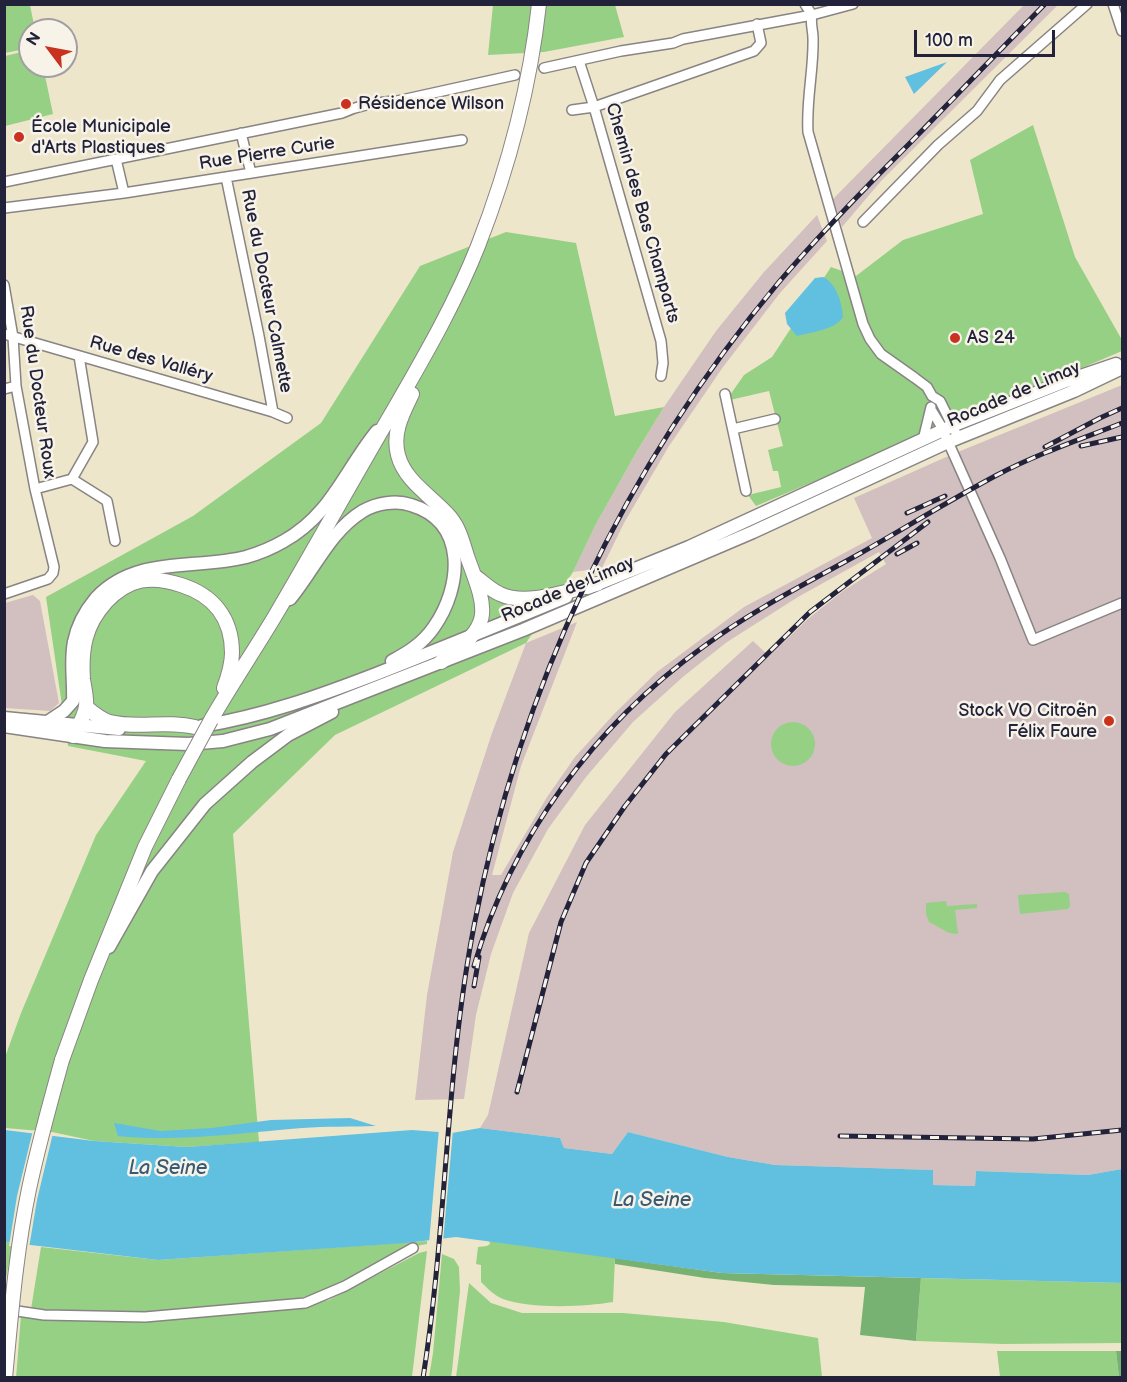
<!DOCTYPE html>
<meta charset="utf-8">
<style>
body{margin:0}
#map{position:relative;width:1127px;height:1382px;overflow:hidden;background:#eee6cb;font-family:"Balsamiq Sans",sans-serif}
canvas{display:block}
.frame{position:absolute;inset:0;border:6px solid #22223b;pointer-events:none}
.north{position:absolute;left:18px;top:18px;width:60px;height:60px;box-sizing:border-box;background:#f7f3e8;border:2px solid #a29fa3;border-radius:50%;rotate:302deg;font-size:16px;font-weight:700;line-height:24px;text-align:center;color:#22223b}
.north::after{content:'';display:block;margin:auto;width:21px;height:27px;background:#c8321e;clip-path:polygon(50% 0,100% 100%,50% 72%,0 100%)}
.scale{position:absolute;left:914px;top:30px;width:141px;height:27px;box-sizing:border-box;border:3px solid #22223b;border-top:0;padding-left:8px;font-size:18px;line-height:21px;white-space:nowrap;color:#22223b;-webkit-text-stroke:4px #f7f3e8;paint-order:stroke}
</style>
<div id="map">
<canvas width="1127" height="1382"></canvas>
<div class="frame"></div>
<div class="north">N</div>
<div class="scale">100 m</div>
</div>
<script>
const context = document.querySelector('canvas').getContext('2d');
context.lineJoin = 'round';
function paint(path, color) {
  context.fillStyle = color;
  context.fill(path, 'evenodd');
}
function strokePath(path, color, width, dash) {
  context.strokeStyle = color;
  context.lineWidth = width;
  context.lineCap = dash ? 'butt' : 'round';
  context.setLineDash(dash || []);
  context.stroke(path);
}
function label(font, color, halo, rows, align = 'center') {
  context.font = font + ' "Balsamiq Sans",sans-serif';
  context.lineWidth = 5;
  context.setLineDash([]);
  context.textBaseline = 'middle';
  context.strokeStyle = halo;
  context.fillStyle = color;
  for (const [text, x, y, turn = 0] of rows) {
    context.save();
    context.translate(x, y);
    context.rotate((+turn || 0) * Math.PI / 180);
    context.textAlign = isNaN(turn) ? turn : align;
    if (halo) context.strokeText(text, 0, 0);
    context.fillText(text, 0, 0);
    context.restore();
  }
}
paint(new Path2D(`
 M1024 5H1058L882 180 842 227 833 199Z
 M817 215 827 241 780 293 723 367 669 446 624 523 602 568 573 572 596 524 637 451 664 407 716 331 764 272Z
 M1122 385V1169L1088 1175 976 1171 975 1186 933 1185 932 1170 775 1165 728 1157 628 1132 612 1154 564 1148 560 1138 480 1128 488 1115 529 933 585 825 675 712 753 641 769 656 809 618 843 591 886 564 879 552 798 597 727 642 684 676 633 722 586 777 548 829 513 893 491 954 476 1015 464 1099 415 1100 427 995 453 852 492 733 526 643 577 622 521 766 492 875H501L547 797 575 757 615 713 657 672 744 607 872 538 854 498 953 454Z
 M33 595 40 601 59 703 50 711 5 708V603Z`), '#d2bfc0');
paint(new Path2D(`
 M10 4 30 5 35 30H30V48L5 53V6Z
 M493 5H615L624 37 544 52 488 55Z
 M30 50V66H43L53 114 5 126V56Z
 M1033 125 1075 257 1122 340V351L756 506 748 495 781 487 778 471H773L768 450 783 446 769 391 730 400V395L744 375 772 357 831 267 856 276 903 240 983 214 970 160Z
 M506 232 576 243 615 416 664 407 637 451 596 524 573 572 526 643 335 735 233 834 259 1142 187 1147 94 1141 52 1132 5 1128 4 1060 21 1013 96 835 146 761 68 746 46 597 193 516 321 423 420 266Z
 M771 744a22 22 0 1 1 44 0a22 22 0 1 1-44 0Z
 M1065 892 1069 894 1070 906 1068 909 1020 914 1018 895Z
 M946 901 947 906 977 904V908L955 910 958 934 949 933 929 922 926 914V903Z
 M427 1241V1244C390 1250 362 1278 327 1290 287 1304 243 1306 201 1309 144 1313 88 1316 31 1309L41 1247 158 1260Z
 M489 1241 615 1258 613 1302C584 1307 530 1309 503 1299 494 1295 488 1289 481 1282V1265L476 1264 478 1247 487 1246 490 1244Z
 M5 1242 13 1243 5 1283Z
 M427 1251 412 1377 16 1378 21 1315 69 1321 155 1320 285 1310 329 1300 419 1253Z
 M442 1254 454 1259 459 1267 460 1291 452 1371 451 1377H429L433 1353Z
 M921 1278 1122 1283V1343L1003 1344 916 1341Z
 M469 1283 491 1303 522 1313H623L724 1322 818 1338 822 1377H456Z
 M997 1351H1116L1119 1377H1000Z`), '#96d084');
paint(new Path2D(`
 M615 1258 722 1273 921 1278 916 1341 860 1335 865 1287 774 1285 705 1278 615 1264Z
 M1116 1351H1122V1377H1119Z`), '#78b272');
paint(new Path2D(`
 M947 62 914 94 905 77Z
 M823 277C836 283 842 302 843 317 835 330 811 332 797 336L787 324 785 313 815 278Z
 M350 1118 376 1126C352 1127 326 1126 302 1128 240 1133 180 1142 118 1136L114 1123 160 1131 212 1128 271 1120Z
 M480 1128 560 1138 564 1148 612 1154 628 1132 728 1157 775 1165 933 1170V1185L975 1186 976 1171 1088 1175 1122 1169V1283L722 1273 456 1237 406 1243 158 1260 5 1242V1130L94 1141 187 1147 412 1130 452 1133Z`), '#61bfdf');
paint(new Path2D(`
 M439 1128 453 1130 443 1242 429 1243Z
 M33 1130 53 1133 37 1200 29 1248 9 1246 17 1196Z`), '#eee6cb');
const minor = new Path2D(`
 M805 4 812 15
 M1113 4 1122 31
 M812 15C810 23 813 30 813 38 814 69 806 99 808 132L863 324 870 339 881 354 915 378 927 387 932 396 940 401 955 431
 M579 61 594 107 661 341 663 363 661 376
 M544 68 621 51 673 43 683 39 812 15 853 4
 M572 110 594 107 754 51 761 43 757 24
 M241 133 251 173
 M116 159 124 193
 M226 177 259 336 273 412
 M4 182 342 113C359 105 378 102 397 101L515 75
 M4 208 124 193 462 140
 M863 222 938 145 977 111 1000 80 1087 4
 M4 285 13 337 16 386 35 489 54 567 53 573 48 579 4 594
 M4 334 273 412 287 418
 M79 356 93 442 72 479 107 501 115 541
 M4 389 16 386
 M725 394 746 491
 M932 411 941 426 1000 558 1033 640 1122 603
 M733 429 775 419
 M923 440 931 407
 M35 489 72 479
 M4 1309 44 1315 145 1317 305 1303 345 1286 413 1248`);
const secondary = new Path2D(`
 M588 588 689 547 952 426 1066 381 1116 364
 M290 599C314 570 330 531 363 511 377 503 396 500 411 505 468 522 462 587 434 627 423 643 409 652 392 661
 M4 718 119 729
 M49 721 64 711 73 701C74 682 70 661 74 642 77 626 86 610 96 598 136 555 196 570 246 557 260 553 272 548 284 541 331 515 345 470 377 431
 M4 726 105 741 188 744 223 741 270 729 523 630 753 532 948 442 1074 391 1122 368
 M202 726C263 716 319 696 376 674 440 649 503 623 566 597
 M109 947 152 871 205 804 252 762 288 735 332 712`);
const primary = new Path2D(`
 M412 394C403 413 392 432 398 455 405 482 432 496 450 517 460 529 463 544 468 559 489 615 492 625 441 662
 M476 577C484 583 491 590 500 594 527 607 569 590 597 584
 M86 707C93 713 101 720 110 722 137 729 167 720 195 727
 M211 720C231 685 254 651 275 616 315 548 353 479 393 411 424 357 455 304 478 246 508 169 530 87 539 4
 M73 736C78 727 85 716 86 706 87 698 84 687 83 679 81 649 85 625 106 602 129 578 151 575 181 585 213 595 232 618 232 653 232 665 228 677 224 688
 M62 1060 91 980 145 847 179 779`);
strokePath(minor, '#888483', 12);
strokePath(secondary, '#888483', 15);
strokePath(primary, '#888483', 16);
strokePath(minor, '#fff', 9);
strokePath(secondary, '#fff', 12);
strokePath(primary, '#fff', 14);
const rail = new Path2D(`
 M1081 446 1122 437
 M1045 447 1100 418 1122 408
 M907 513 945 496
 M897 554 917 543
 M474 966C511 838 596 724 703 647 751 611 807 583 859 554 905 528 950 500 997 475 1037 454 1081 439 1122 423
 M474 986 479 957
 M517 1092 561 922 586 863 625 806 666 754 810 612 928 522
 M840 1136 1033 1139 1122 1130
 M423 1378C447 1228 445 1075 474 926 519 689 624 467 779 282 820 234 864 189 908 145 954 98 999 51 1045 4`);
strokePath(rail, '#22223b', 5);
strokePath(rail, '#f7f3e8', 3, [9]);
const primaryBridge = new Path2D(`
 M179 779 211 720
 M5 1378C11 1315 16 1251 29 1189 38 1146 50 1103 62 1060`);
strokePath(primaryBridge, '#888483', 16, []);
strokePath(primaryBridge, '#fff', 14);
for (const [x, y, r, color] of [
 [346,104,6,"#c8321e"],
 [19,137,6,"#c8321e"],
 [955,338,6,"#c8321e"],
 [1109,721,6,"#c8321e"]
]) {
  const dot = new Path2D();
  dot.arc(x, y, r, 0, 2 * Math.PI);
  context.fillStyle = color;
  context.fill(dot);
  strokePath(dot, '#f7f3e8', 2);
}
label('18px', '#22223b', '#f7f3e8', [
 ["Résidence Wilson",358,104],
 ["École Municipale",31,127],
 ["d'Arts Plastiques",31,148],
 ["AS 24",967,338],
 ["Stock VO Citroën",1097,711,"right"],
 ["Félix Faure",1097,732,"right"]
], 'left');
label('18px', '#22223b', '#f7f3e8', [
 ["Rue Pierre Curie",267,154,-9],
 ["Chemin des Bas Champarts",642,213,74],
 ["Rue du Docteur Calmette",266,291,79],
 ["Rue des Valléry",151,360,16],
 ["Rue du Docteur Roux",37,392,82],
 ["Rocade de Limay",1014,395,-23],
 ["Rocade de Limay",568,590,-23]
]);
label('italic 20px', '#385974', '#f7f3e8', [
 ["La Seine",168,1169],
 ["La Seine",652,1201]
]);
</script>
